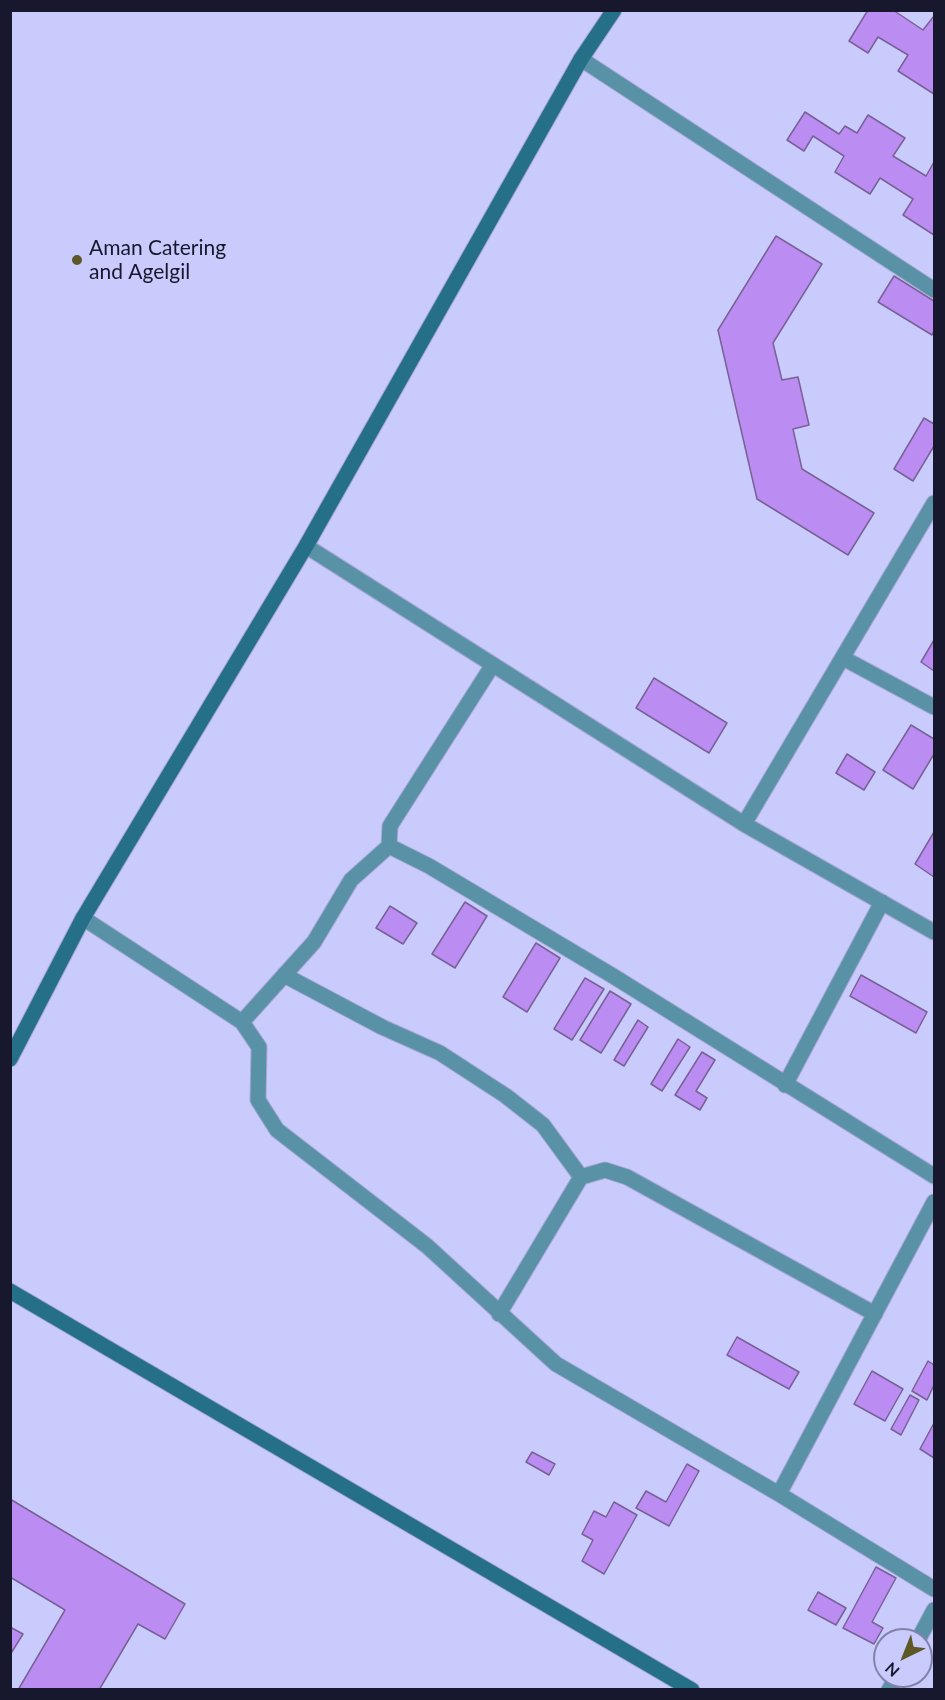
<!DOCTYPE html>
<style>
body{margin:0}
#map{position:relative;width:945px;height:1700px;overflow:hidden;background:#cacbfd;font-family:Lato,sans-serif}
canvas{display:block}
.frame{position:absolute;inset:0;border:12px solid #17172d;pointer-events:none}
.north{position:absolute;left:873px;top:1628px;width:60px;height:60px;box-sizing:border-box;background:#cacbfd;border:2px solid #8283aa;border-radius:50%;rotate:223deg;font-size:16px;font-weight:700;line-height:24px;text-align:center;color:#17172d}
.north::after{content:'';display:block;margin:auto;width:21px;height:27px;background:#5d5825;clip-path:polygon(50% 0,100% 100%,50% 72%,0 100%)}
</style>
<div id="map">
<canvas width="945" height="1700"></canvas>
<div class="frame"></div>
<div class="north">N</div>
</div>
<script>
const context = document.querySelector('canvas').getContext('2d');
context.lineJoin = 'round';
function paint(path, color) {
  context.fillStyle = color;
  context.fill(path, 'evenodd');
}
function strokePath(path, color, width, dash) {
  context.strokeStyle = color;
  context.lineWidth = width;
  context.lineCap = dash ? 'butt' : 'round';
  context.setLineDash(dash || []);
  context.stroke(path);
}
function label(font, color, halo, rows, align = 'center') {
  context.font = font + ' Lato,sans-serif';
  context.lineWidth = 5;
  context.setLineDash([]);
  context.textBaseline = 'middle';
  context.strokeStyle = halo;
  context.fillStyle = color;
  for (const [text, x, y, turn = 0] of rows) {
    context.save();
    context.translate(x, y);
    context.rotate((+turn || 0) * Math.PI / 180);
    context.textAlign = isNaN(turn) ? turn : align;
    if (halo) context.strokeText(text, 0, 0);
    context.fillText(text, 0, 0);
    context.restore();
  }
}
const building = new Path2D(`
 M868 10H893L923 30 934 16V94L898 71 908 55 878 37 868 53 849 41Z
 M805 112 839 134 845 126 857 133 868 115 905 138 893 156 926 176 934 162V235L903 215 913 199 880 178 870 194 835 172 844 156 813 136 804 151 787 140Z
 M776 236 822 264 773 343 782 380 798 377 809 425 793 429 802 469 874 513 848 555 757 499 718 330Z
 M894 276 934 301V331L932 335 878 302Z
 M924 418 934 424V446L913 481 894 469Z
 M934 640V671L921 662Z
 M654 678 727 723 709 753 636 708Z
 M911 725 934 739V754L913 789 883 770Z
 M847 754 875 772 864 790 836 773Z
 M934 832V877L915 864Z
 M465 902 487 916 455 968 432 954Z
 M390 906 417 923 403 944 376 928Z
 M536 943 560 958 527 1012 503 997Z
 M861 975 927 1012 916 1033 850 996Z
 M585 978 604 989 572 1040 554 1029Z
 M610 991 631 1004 601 1053 580 1040Z
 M638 1020 648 1027 624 1066 614 1060Z
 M678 1039 690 1047 662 1091 651 1084Z
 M702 1052 715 1060 696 1091 707 1098 700 1110 675 1095Z
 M737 1337 799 1372 789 1389 727 1355Z
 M928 1361 934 1365V1385L927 1400 912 1391Z
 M872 1371 903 1389 885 1421 854 1404Z
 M910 1395 919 1400 901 1435 891 1429Z
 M934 1423V1458L920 1449Z
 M532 1452 555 1464 549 1475 526 1462Z
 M687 1464 699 1471 669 1526 636 1508 646 1491 666 1502Z
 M10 1499 185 1604 165 1639 138 1624 99 1690H18L65 1610 10 1577Z
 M614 1502 637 1515 604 1574 582 1561 593 1540 582 1534 594 1511 606 1517Z
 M876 1567 896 1578 872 1622 883 1628 874 1644 843 1628Z
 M818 1592 846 1608 836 1625 808 1610Z
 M10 1627 23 1634 10 1655Z`);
paint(building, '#bb8df2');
strokePath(building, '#786196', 1.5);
const street = new Path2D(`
 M581 59 934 290
 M934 503 744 824 934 932
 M306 546 744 824
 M843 658 934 707
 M389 846 390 826 492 666
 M83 918 242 1022 259 1047 258 1100 277 1130 427 1246 556 1364 779 1494 934 1589
 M284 975 382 1027 440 1053 506 1096 543 1125 581 1177
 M242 1022 314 942 351 880 389 846 429 866 613 976 934 1176
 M785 1085 882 902
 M499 1314 581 1177 605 1170 627 1177 875 1314
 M779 1494 934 1202
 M918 1640 934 1610
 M889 1690 897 1676`);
const secondary = new Path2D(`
 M10 1059 83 918 306 546 581 59 614 10
 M10 1291 692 1690`);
strokePath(street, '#a6a7d3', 17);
strokePath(secondary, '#a6a7d3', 17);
strokePath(street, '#5992a7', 15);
strokePath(secondary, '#257088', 15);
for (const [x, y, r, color] of [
 [77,260,6,"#5d5825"]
]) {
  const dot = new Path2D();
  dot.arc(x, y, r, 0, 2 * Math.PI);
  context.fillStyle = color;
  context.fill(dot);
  strokePath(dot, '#cacbfd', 2);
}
label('21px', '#17172d', '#cacbfd', [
 ["Aman Catering",89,248],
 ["and Agelgil",89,272]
], 'left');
</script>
